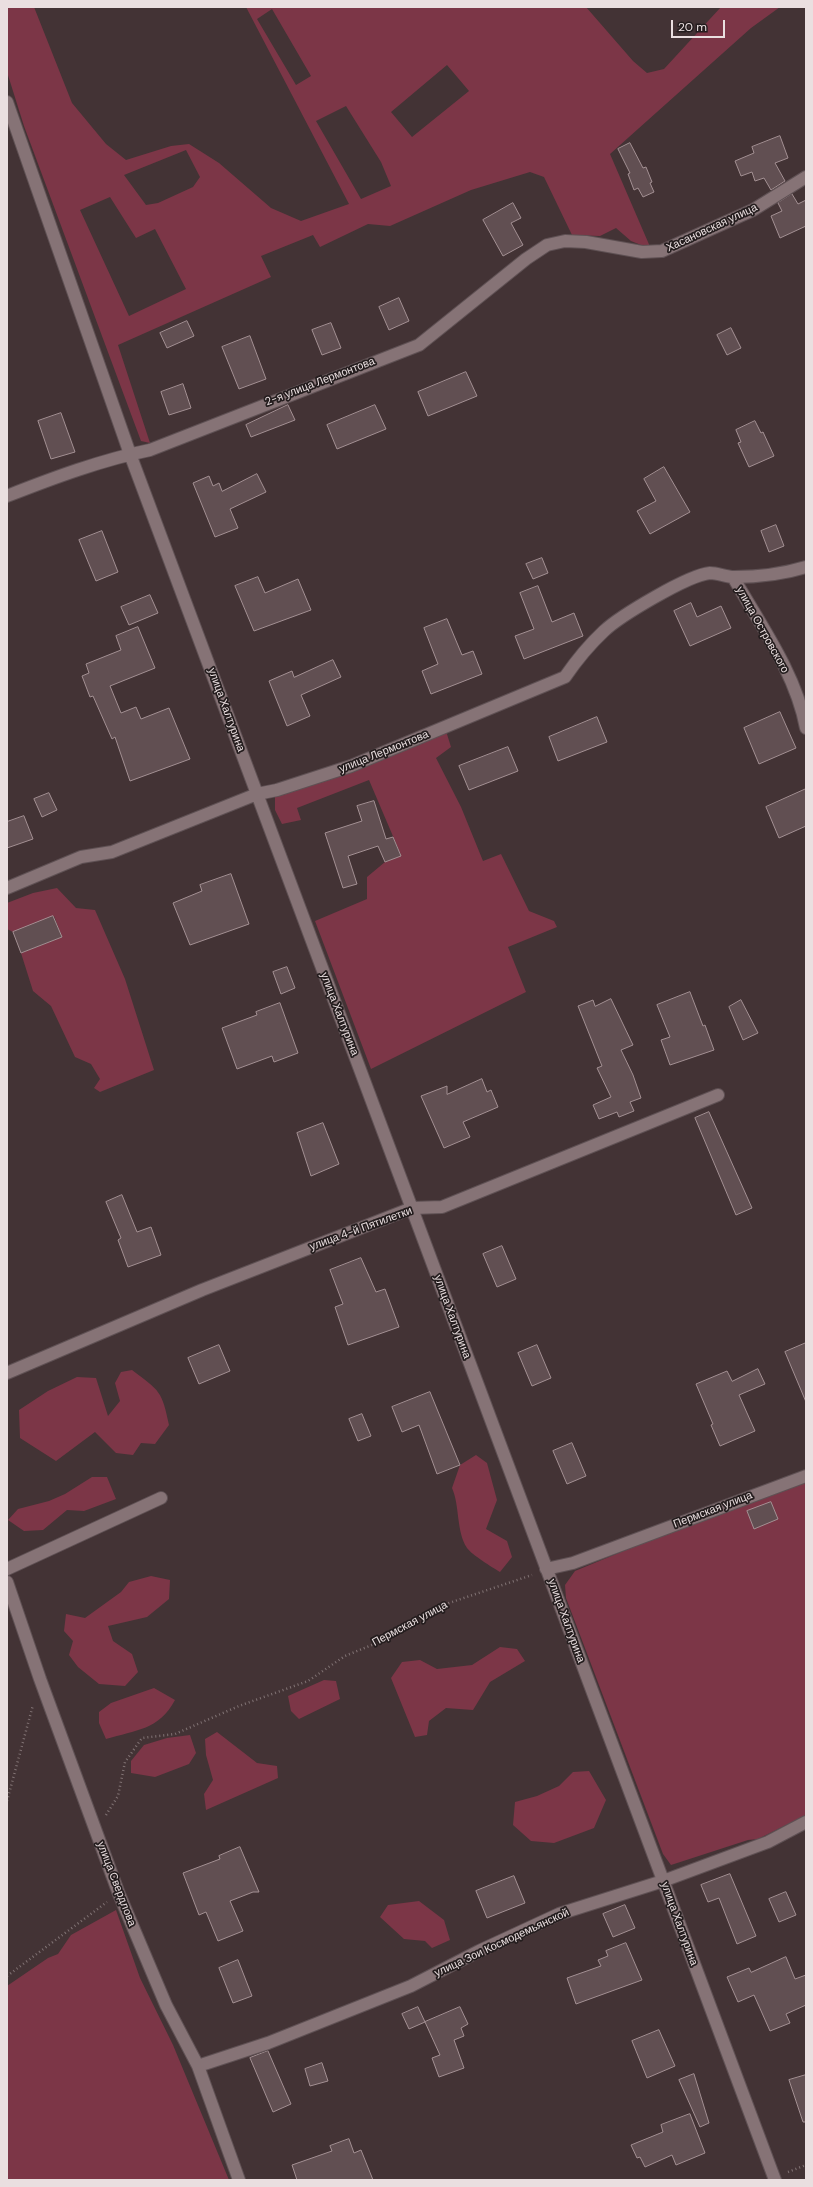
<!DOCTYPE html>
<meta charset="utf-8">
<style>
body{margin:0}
#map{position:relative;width:813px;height:2187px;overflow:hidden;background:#433335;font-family:"DM Sans",sans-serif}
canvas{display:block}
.frame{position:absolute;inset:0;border:8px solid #eadfe0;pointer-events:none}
.scale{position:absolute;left:671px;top:20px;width:54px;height:18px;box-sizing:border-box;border:2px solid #eadfe0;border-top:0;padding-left:5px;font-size:12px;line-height:14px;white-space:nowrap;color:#eadfe0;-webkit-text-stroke:3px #241d1e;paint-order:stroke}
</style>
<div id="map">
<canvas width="813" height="2187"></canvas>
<div class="frame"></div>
<div class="scale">20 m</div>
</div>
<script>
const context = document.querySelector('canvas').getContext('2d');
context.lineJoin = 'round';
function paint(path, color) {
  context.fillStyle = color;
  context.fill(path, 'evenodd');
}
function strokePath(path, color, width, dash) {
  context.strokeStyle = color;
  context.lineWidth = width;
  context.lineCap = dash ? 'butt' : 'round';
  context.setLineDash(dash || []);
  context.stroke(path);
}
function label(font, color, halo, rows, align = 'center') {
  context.font = font + ' "DM Sans",sans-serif';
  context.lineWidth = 3.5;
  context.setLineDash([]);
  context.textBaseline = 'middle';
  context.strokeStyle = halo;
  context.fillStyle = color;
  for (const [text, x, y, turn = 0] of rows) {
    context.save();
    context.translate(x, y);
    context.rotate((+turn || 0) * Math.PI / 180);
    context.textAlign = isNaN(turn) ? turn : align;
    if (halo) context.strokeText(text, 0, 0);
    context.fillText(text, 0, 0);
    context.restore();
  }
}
paint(new Path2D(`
 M7 7H34L72 103 106 144 126 160 171 146 189 144 219 163 271 208 301 221 349 204 246 7H586L633 61 647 73 664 69 721 7H780L751 28 610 154 651 249 631 241 616 228 600 236 572 235 544 177 530 172 471 190 390 226 368 224 320 247 313 235 261 256 271 277 118 345 150 443 141 441 24 126 7 72ZM272 9 311 76 296 85 257 19ZM447 65 469 91 412 137 391 112ZM346 106 381 162 391 186 361 199 316 121ZM186 150 200 177 193 187 158 203 146 205 124 175ZM110 197 136 238 155 229 186 289 129 316 80 210Z
 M446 731 451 747 436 758 461 807 483 861 501 854 529 911 554 921 557 927 508 947 526 992 371 1069 315 921 367 899V877L385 862 401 855 369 780 297 808 301 820 282 824 275 810V796L427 741Z
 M57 888 76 908 95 910 125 979 154 1070 100 1092 94 1088 100 1079 91 1064 75 1057 51 1006 33 991 21 953 62 937 54 916 13 932 7 929V903L33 893Z
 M132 1370C160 1391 162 1391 169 1425L155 1444 141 1443 133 1455 116 1453 95 1432 56 1461 20 1438 19 1410 48 1391 77 1377 96 1378 108 1416 120 1401 115 1383 121 1372Z
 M476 1455 487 1463 497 1500 486 1529 507 1541 512 1557 500 1572C492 1567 472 1555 467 1548 456 1531 460 1506 452 1488L460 1465Z
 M92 1477H107L116 1499 84 1511 67 1510 43 1530 24 1531 8 1520 18 1509 49 1501 65 1494Z
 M806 1479V1815L758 1839 748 1840 671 1865 663 1854 566 1598 565 1585 575 1571 740 1503Z
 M151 1576 170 1580 169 1599 147 1617 108 1626 113 1641 132 1654 138 1672 125 1686 99 1684 78 1667 69 1655 73 1641 64 1631 66 1614 85 1618 121 1592 129 1582Z
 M500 1647 517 1649 525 1661 490 1682 473 1710 446 1708 429 1721 427 1735 415 1737 391 1678 402 1662 420 1660 437 1669 472 1665Z
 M324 1680 336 1681 340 1699 299 1719 291 1711 288 1696Z
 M154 1688 175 1700C159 1730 136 1730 106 1739L99 1723V1712L111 1703Z
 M217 1732 257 1763 277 1766 278 1778 206 1810 204 1794 213 1780 206 1755 205 1739Z
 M190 1735 196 1753 189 1764 155 1777 131 1773V1761L144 1745 167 1738Z
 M589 1771 606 1800 594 1828 554 1843 531 1841 513 1825 515 1802 537 1796 559 1786 573 1772Z
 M419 1901 444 1920 450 1940 432 1948 425 1941 404 1939 380 1917 388 1905Z
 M116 1910 140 1978 173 2045 229 2180H7V1986L48 1958 58 1954 71 1935Z`), '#7c3647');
const building = new Path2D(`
 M780 136 788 158 775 163 785 181 771 190 764 178 755 181 752 172 741 176 735 161 754 153 752 147Z
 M630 143 643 168 646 167 652 182 650 183 654 192 643 197 638 188 634 190 628 174 630 173 618 149Z
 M792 194 798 204 806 200V226L780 238 771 216 782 211 778 203Z
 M513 203 521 218 511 223 523 245 503 256 483 220Z
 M399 298 409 321 389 330 379 307Z
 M187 321 194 336 167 348 160 333Z
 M331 323 341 348 322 355 312 330Z
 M731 328 741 348 727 355 717 335Z
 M250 336 266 379 239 389 222 347Z
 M466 372 477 396 428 416 418 392Z
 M183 384 191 408 169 415 161 392Z
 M288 405 295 420 251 437 246 425Z
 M375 405 386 429 337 449 327 425Z
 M61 413 75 452 51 459 38 421Z
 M755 421 761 433 763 432 774 456 749 467 738 443 741 442 736 430Z
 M664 467 690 512 650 534 637 511 656 501 644 479Z
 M257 474 266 492 230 509 238 528 215 537 193 483 209 476 213 486 219 483 222 491Z
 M776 525 784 546 769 552 761 531Z
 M102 531 118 572 96 581 79 540Z
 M542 558 548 573 533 579 526 564Z
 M258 577 265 593 298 579 311 610 254 631 235 586Z
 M538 586 552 622 574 613 583 636 524 659 515 636 534 629 520 593Z
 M150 595 158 613 129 625 121 607Z
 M691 603 697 617 721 606 731 628 690 646 674 611Z
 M447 619 462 655 473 651 482 674 431 694 422 671 438 664 424 628Z
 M138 627 155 668 110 686 121 713 136 707 141 719 169 708 190 759 130 781 115 737 112 739 93 696 90 697 82 676 89 673 86 664 121 650 116 636Z
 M333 660 341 677 301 695 310 716 287 726 269 681 292 671 294 677Z
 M780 712 796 748 759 764 744 728Z
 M597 717 607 742 558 761 549 737Z
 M508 747 518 771 469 790 459 766Z
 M806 789V826L779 838 766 807Z
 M49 793 57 810 42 817 34 799Z
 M374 801 386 839 393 837 401 856 385 862 378 846 348 856 357 884 343 888 325 833 362 821 357 806Z
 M24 816 33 839 7 848V822Z
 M231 874 249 924 190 945 173 903 202 891 200 885Z
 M53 916 62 937 21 953 13 932Z
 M287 967 295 988 281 994 273 972Z
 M690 992 703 1026 705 1025 714 1050 670 1065 661 1040 670 1037 657 1005Z
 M611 999 633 1045 621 1050 633 1075 641 1098 630 1102 634 1111 619 1117 617 1112 599 1119 593 1105 611 1097 597 1068 602 1066 578 1006 593 1000 595 1006Z
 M741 1000 758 1033 743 1040 729 1007Z
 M280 1003 298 1053 274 1062 272 1056 237 1069 222 1028 257 1015 256 1012Z
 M482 1079 487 1092 491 1090 498 1107 463 1122 470 1137 444 1148 421 1096 447 1086V1094Z
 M709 1112 752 1208 736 1215 695 1118Z
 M323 1123 339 1164 311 1176 297 1133Z
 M122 1195 137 1232 151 1227 161 1255 128 1267 118 1240 121 1238 106 1202Z
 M502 1246 516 1279 497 1287 483 1254Z
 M361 1258 376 1292 385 1289 399 1327 348 1345 335 1307 343 1304 330 1270Z
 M806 1343V1402L785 1352Z
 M219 1345 230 1371 199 1384 188 1358Z
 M537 1345 551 1378 532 1386 518 1353Z
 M758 1369 765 1384 739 1395 755 1431 720 1446 711 1425 713 1424 696 1384 727 1371 732 1381Z
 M430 1392 460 1465 437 1474 419 1425 402 1432 392 1407Z
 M362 1414 371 1436 358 1441 349 1419Z
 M572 1443 586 1476 567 1484 553 1451Z
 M771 1502 778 1519 754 1529 747 1511Z
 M240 1847 259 1892H253L230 1901 243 1931 218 1941 206 1912 199 1915 183 1873 220 1859 219 1856Z
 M730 1874 756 1936 737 1944 719 1898 708 1902 701 1885Z
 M514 1876 525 1903 487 1918 476 1891Z
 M786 1892 796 1915 779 1922 769 1899Z
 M625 1905 635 1928 613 1937 603 1914Z
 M626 1943 642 1980 576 2004 567 1978 601 1966 598 1960 608 1956 606 1951Z
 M786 1957 795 1979 806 1975V2005L786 2014 790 2023 770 2031 754 1995 738 2002 727 1977 749 1968 751 1972Z
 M238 1960 252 1996 233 2003 219 1968Z
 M418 2007 425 2022 409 2029 402 2014Z
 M460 2007 468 2024 461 2028 464 2036 454 2040 464 2068 439 2077 432 2058 440 2055 425 2022Z
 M659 2030 675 2066 647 2078 632 2041Z
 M268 2051 291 2104 273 2112 250 2058Z
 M322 2063 328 2081 310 2086 305 2069Z
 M694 2074 709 2123 700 2127 679 2080Z
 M806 2075V2122H803L789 2080Z
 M690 2114 705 2153 676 2165 672 2155 645 2167 640 2157 637 2158 631 2145 663 2132 661 2125Z
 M349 2139 354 2153 361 2150 373 2180H297L292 2165 332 2151 330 2146Z`);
paint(building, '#614f52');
strokePath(building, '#a39093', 1);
const minor = new Path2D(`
 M7 102 130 454 775 2180
 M7 496C53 478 101 460 150 450L419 345 526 259 547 245 565 241 586 242 642 252 662 251 753 210 806 177
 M733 577C760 624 796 674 806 728
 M7 888 81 857 112 852 257 794 277 790 351 766 565 677C576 661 589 645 604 631 620 616 688 575 710 573 718 573 726 577 734 577 758 577 783 574 806 567
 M7 1373 202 1290 412 1208 442 1207 718 1095
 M7 1569 161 1498
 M546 1569 573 1563 806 1476
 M7 1582 40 1679 119 1894 166 2005 198 2066 239 2180
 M198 2066 268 2043 411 1986 479 1951 559 1914 663 1881 768 1842 806 1822`);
strokePath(minor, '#5f5154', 14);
strokePath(new Path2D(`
 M7 1801 33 1705
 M106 1815 118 1796 125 1762 142 1738 175 1734 239 1706 308 1681 345 1656 384 1640 449 1603 532 1575
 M7 1976 107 1902
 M788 2172 806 2165`), '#817374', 2.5, [1, 3]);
strokePath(minor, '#867376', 12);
label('11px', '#eadfe0', '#241d1e', [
 ["Хасановская улица",712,228,-25],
 ["2-я улица Лермонтова",320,382,-21],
 ["улица Островского",762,630,61],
 ["улица Халтурина",226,710,70],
 ["улица Лермонтова",384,752,-22],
 ["улица Халтурина",339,1014,69],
 ["улица 4-й Пятилетки",361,1229,-20],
 ["улица Халтурина",452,1317,70],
 ["Пермская улица",713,1510,-21],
 ["улица Халтурина",566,1621,70],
 ["Пермская улица",410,1624,-28],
 ["улица Свердлова",116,1884,69],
 ["улица Халтурина",679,1924,70],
 ["улица Зои Космодемьянской",502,1943,-25]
]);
</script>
